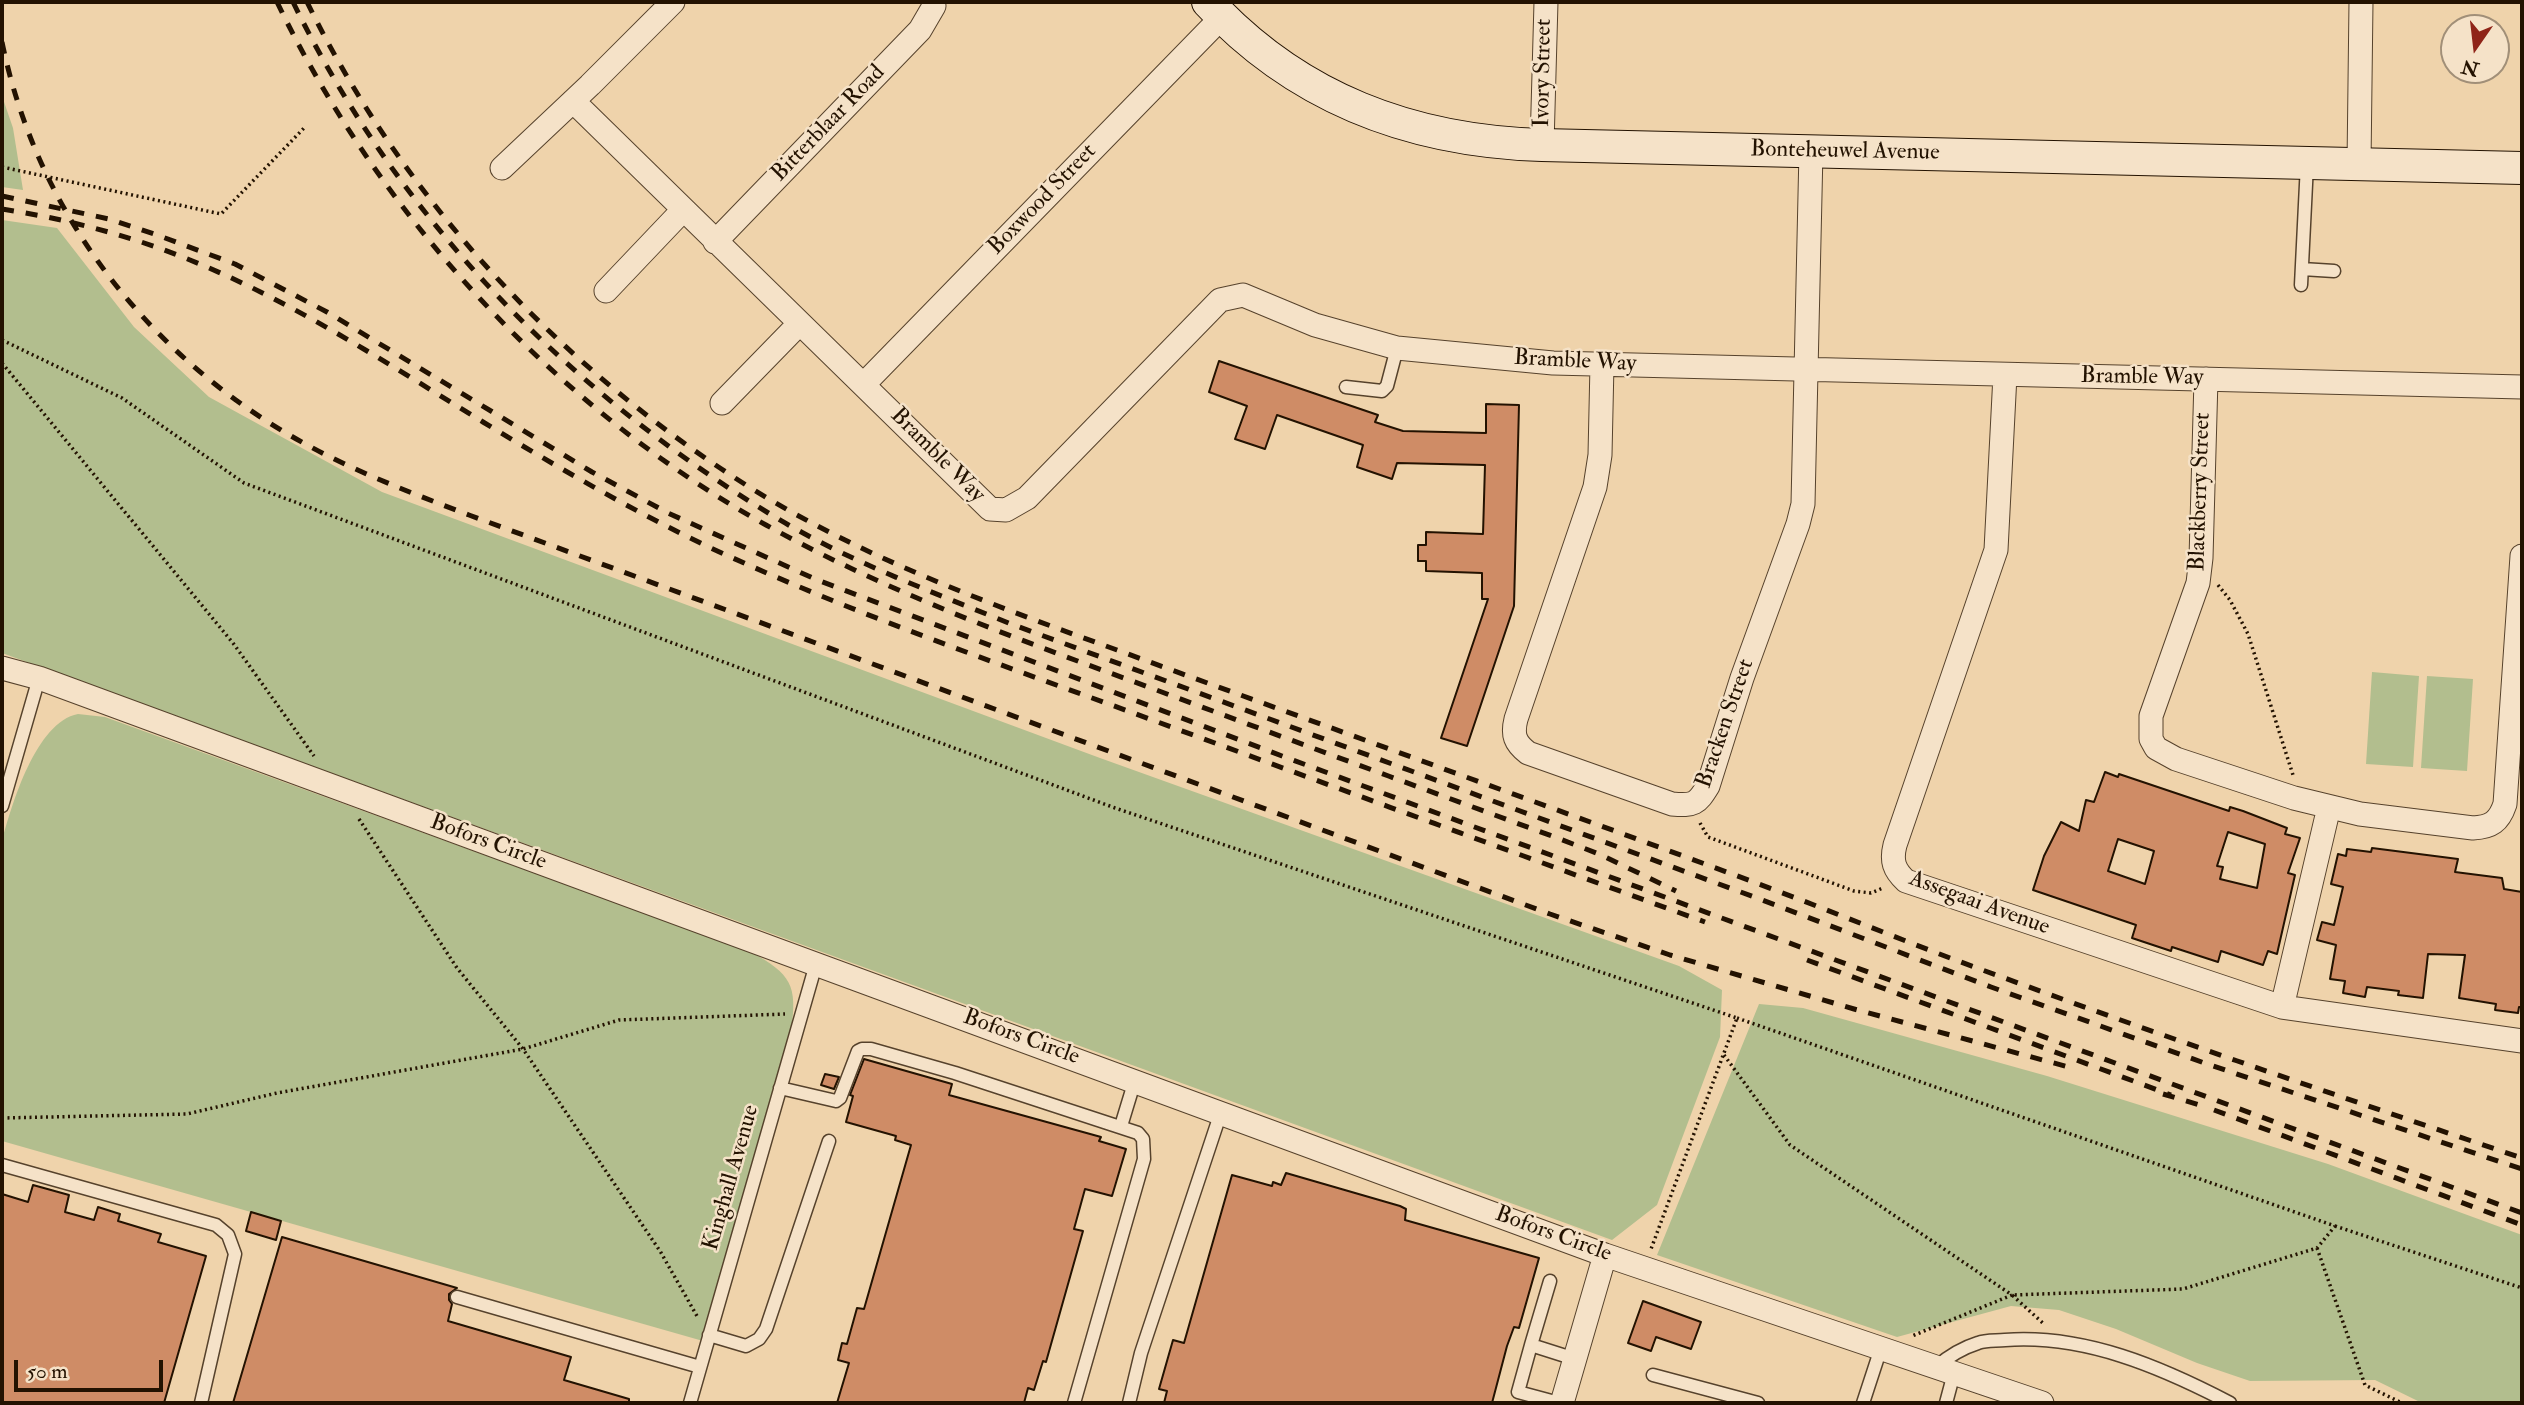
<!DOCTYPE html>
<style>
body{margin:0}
#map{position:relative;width:2524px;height:1405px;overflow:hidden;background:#efd3ab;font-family:"IM FELL Double Pica",serif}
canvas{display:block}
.frame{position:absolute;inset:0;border:4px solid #231201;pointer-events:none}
.north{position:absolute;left:2440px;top:14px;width:70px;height:70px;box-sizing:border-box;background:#f5e2c8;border:2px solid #a18f78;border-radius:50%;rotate:194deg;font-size:19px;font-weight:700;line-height:28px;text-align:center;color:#231201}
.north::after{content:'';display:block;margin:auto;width:24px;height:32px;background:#8f2418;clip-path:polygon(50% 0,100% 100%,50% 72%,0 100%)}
.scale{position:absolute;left:14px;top:1360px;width:149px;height:32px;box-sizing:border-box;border:4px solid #231201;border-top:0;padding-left:9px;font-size:21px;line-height:24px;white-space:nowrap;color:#231201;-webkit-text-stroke:5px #f5e2c8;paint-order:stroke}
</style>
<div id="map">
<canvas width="2524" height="1405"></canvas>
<div class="frame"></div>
<div class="north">N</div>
<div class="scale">50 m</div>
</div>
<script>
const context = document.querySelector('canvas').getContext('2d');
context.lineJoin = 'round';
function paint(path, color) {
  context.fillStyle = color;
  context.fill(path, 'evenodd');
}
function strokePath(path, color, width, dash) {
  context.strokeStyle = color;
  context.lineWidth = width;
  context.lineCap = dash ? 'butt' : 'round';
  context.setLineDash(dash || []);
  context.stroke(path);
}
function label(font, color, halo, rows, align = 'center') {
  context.font = font + ' "IM FELL Double Pica",serif';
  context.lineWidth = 5;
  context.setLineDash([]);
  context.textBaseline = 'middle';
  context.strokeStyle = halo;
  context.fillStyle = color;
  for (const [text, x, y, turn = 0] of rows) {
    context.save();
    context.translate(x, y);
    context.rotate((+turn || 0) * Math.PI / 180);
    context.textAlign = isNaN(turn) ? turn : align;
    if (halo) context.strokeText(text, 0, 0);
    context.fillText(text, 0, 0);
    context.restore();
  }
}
paint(new Path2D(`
 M2 96 13 128 23 190 2 187Z
 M2 220 57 228 134 327 209 397 382 492 1100 758 1679 966 1722 990 1720 1037 1657 1205 1612 1240 2 653Z
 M2372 672 2419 676 2413 767 2366 764Z
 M2427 676 2473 679 2467 771 2421 768Z
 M78 714 105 717 751 952C791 974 798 985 791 1031L703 1341 2 1141V841C12 804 36 722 78 714Z
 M1759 1004 1803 1008 2047 1076 2328 1164 2522 1235V1403H2422L2375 1380 2250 1381 2197 1363 2116 1329 2059 1310 2011 1306 1897 1337 1657 1255Z`), '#b2be8e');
const building = new Path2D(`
 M1219 361 1378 415 1375 422 1403 431 1486 433V404L1519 405 1514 606 1467 746 1441 738 1488 599H1482V573L1426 571V561H1418V545H1426V532L1483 534 1485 465 1397 463 1392 479 1357 467 1363 445 1277 415 1265 449 1235 439 1247 406 1209 392Z
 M2105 772 2118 777 2119 774 2229 811 2230 807 2243 811 2287 828 2285 834 2300 838 2288 873 2295 875 2277 954 2268 951 2263 965 2221 951 2218 962 2172 947 2171 951 2132 938 2136 925 2033 890 2044 856 2061 822 2079 831 2086 800 2094 802ZM2228 832 2265 844 2257 888 2220 879 2223 867 2217 866ZM2118 839 2154 851 2145 884 2108 871Z
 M2372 848 2458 859 2455 872 2502 878 2504 889 2522 892V1007H2519L2518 1013 2495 1010 2496 1004 2459 998 2465 955 2428 954 2423 998 2398 995 2399 991 2367 987 2365 997 2343 993 2345 981 2330 979 2336 945 2317 940 2322 922 2334 925 2343 887 2331 884 2338 854 2346 856 2347 849 2371 852Z
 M864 1059 952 1084 949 1095 1101 1137 1099 1141 1126 1149 1112 1196 1085 1189 1074 1229 1083 1231 1046 1362 1043 1361 1034 1390 1028 1388 1024 1403H837L849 1363 838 1360 842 1343 847 1344 857 1308 864 1309 911 1145 895 1140 896 1136 846 1122 853 1096 850 1095Z
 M825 1074 839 1077 834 1089 821 1085Z
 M1286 1173 1400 1206 1406 1209 1405 1220 1539 1258 1519 1328 1514 1327 1507 1346 1492 1403H1164L1167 1391 1159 1389 1173 1340 1184 1343 1232 1175 1272 1186 1273 1182 1281 1185Z
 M33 1185 69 1195 65 1212 94 1220 98 1207 120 1214 118 1221 161 1234 158 1242 206 1256 164 1403H2V1194L28 1202Z
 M251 1212 281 1221 276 1240 246 1231Z
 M282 1237 457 1288 449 1294V1300L452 1304 448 1321 571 1357 564 1380 629 1399V1403H233Z
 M1643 1301 1701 1322 1691 1349 1656 1337 1651 1351 1628 1343Z`);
paint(building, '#cf8c66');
strokePath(building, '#231201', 2);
const lane = new Path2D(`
 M2302 269 2334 271
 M2301 285 2307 164
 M1346 387 1382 391 1387 386 1397 348
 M2 806 39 678
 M780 1088 836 1101 840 1098 858 1051 862 1049H871L955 1073 1138 1133 1143 1139 1144 1159 1074 1403
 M1121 1126 1135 1080
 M2 1165 216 1225 228 1235 235 1254 201 1403
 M457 1297 700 1367
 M709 1335 746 1346 759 1339 766 1329 829 1141
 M1531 1345 1550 1281
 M1936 1367C1949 1356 1962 1348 1978 1343 1986 1340 1996 1341 2005 1340 2084 1334 2161 1367 2230 1403
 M1653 1375 1758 1403
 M690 1403 816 964
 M1129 1403 1141 1353 1221 1112
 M1559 1403 1518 1392 1531 1345 1575 1359
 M1863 1403 1881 1348
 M1946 1403 1954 1373`);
const street = new Path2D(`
 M573 101 990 509 1006 510 1027 498 1220 300 1243 295 1315 325 1397 348 1553 363 2522 387
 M1542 145 1546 2
 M2359 164 2361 2
 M502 168 590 85 673 2
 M715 242 920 30 934 6 933 2
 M606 291 683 210
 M1602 364 1600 455 1595 487 1516 719C1512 735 1515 743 1528 753L1672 804C1694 806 1697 804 1708 786L1742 678 1798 524 1803 504 1811 151
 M2005 375 1996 550 1895 845C1891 861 1894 870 1906 881L2282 1007 2522 1041
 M2206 379 2201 558 2198 583 2151 716V739L2156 748 2176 759 2294 798 2360 814 2473 828C2491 827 2499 822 2505 804L2522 556
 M864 384 1222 17
 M722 403 799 324
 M2 668 39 678 1605 1255 2042 1403
 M2282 1007 2329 807
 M1562 1403 1605 1255`);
const secondary = new Path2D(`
 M1208 2C1298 99 1411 141 1542 145L2522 168`);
strokePath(lane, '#56422c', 15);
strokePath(street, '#56422c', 25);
strokePath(secondary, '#231201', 34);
strokePath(new Path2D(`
 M2 167 221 214 306 126
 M2 340 122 398 244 483 1115 808 1737 1018 1651 1249
 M2 363 233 643 314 756
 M2218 585 2230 600 2248 634 2293 775
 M359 819 457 968 523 1049 660 1251 697 1316
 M1700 823 1708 837 1854 891 1871 893 1883 888
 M1737 1018 2335 1226 2317 1248 2183 1289 2012 1295 2045 1325
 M1724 1055 1790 1145 2012 1295 1912 1336
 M2 1118 187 1114 277 1093 523 1049 619 1020 785 1014
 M2335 1226 2522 1288
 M2317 1248 2365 1385 2402 1403`), '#231201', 3.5, [2, 3.5]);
strokePath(lane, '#f5e2c8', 12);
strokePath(street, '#f5e2c8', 23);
strokePath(secondary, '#f5e2c8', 32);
strokePath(new Path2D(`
 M277 2C381 218 556 408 766 525 889 593 1020 640 1151 688 1285 738 1418 787 1552 836L1599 854 1676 891
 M293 2C399 219 565 389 770 514 845 560 930 591 1011 624L1757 898 1991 987 2210 1065 2522 1169
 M307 2C400 192 545 351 720 468 841 550 981 601 1117 650 1226 690 1335 729 1444 769 1549 807 1654 845 1759 884 1839 914 1918 947 1999 976 2173 1040 2347 1099 2522 1158
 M2 42C36 208 141 347 286 433 343 467 406 491 469 515L1550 914 1670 955 1854 1009 2076 1069
 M2 196 109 219 157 235 235 264 327 312 592 472 668 513 815 579 1282 756 2522 1213
 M2 209C66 219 129 235 190 260 294 302 388 364 483 422 557 467 633 511 711 548 849 612 994 662 1136 714 1326 784 1515 853 1705 922
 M1807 960 2171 1095
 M2163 1094 2203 1106
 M2214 1110 2522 1225`), '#231201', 5, [12, 12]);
label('23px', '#231201', '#f5e2c8', [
 ["Ivory Street",1544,73,-89],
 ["Bitterblaar Road",829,124,-46],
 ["Bonteheuwel Avenue",1845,152,1],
 ["Boxwood Street",1043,200,-46],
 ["Bramble Way",1575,362,3],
 ["Bramble Way",2142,378,1],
 ["Bramble Way",937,456,45],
 ["Blackberry Street",2201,492,-88],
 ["Bracken Street",1726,724,-71],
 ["Bofors Circle",488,843,20],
 ["Assegaai Avenue",1979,904,20],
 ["Bofors Circle",1021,1038,20],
 ["Kinghall Avenue",732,1178,-74],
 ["Bofors Circle",1553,1235,20]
]);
</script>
